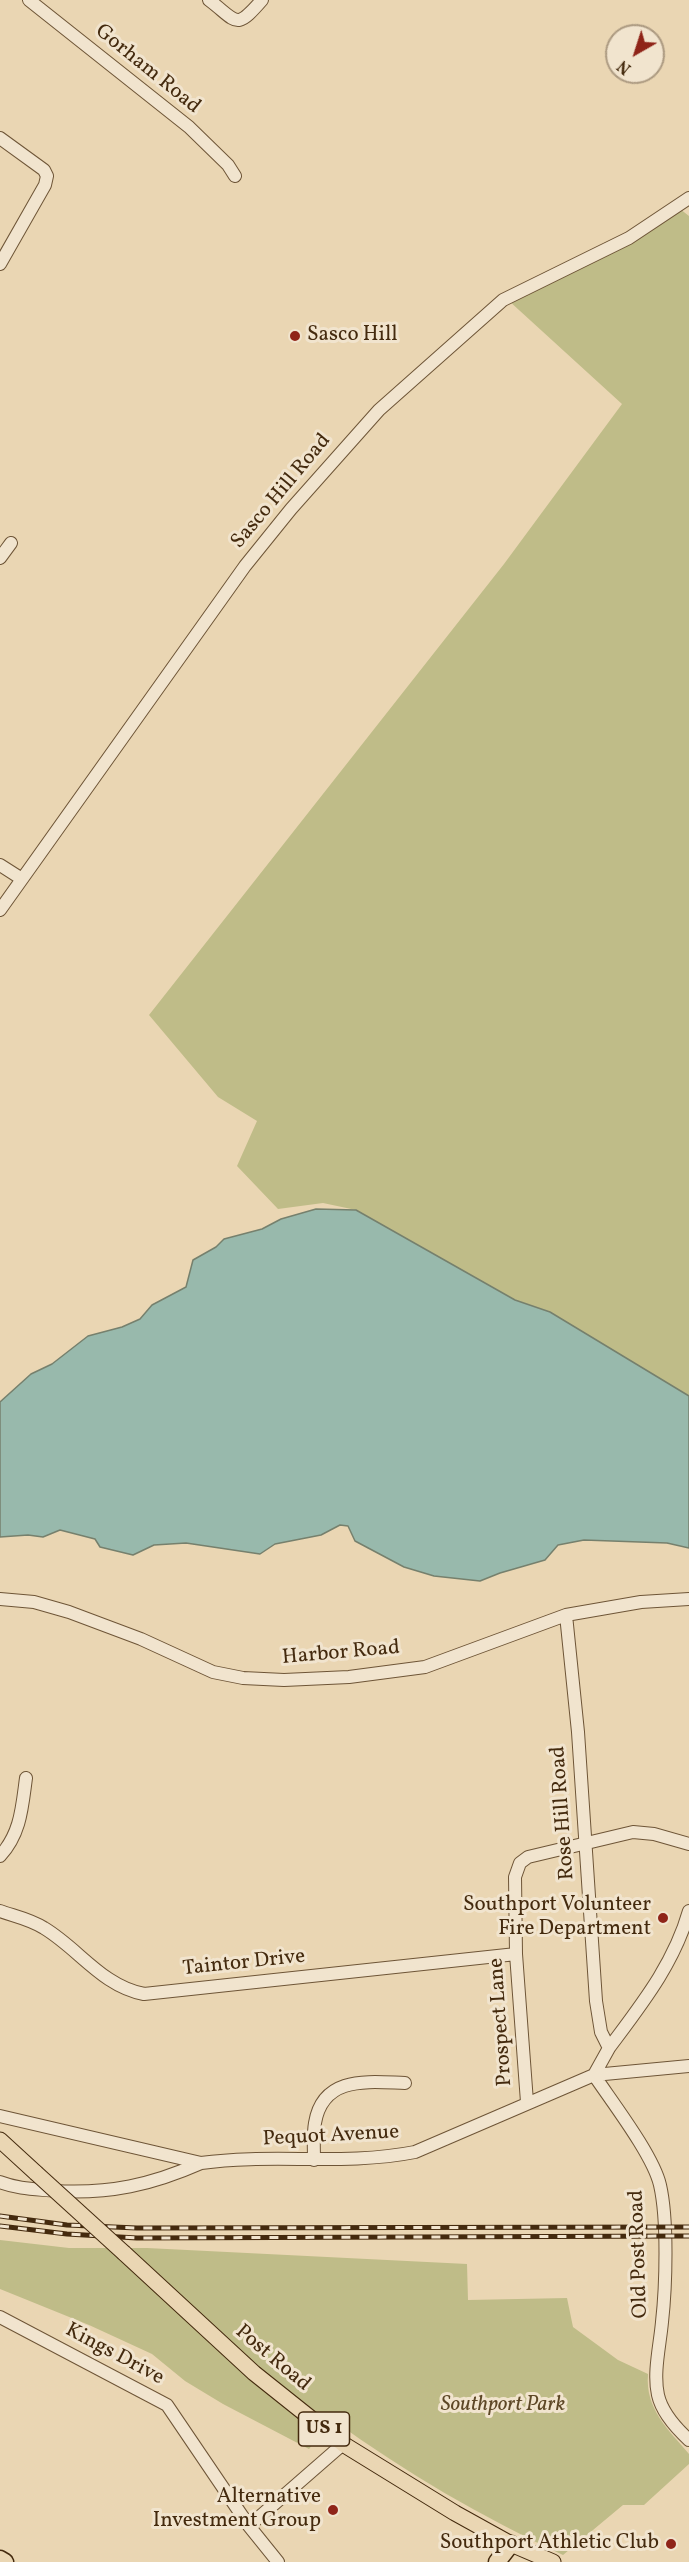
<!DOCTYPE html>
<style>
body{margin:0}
#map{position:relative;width:689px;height:2562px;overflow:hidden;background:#ead6b3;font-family:Vollkorn,serif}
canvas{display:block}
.north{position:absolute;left:605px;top:24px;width:60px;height:60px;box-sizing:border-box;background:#f1e4ce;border:2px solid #ac9a81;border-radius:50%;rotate:219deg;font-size:16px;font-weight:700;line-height:24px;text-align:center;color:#442a0e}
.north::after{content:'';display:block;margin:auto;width:21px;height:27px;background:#8f2418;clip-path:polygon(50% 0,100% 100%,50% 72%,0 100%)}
</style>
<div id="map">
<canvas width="689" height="2562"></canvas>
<div class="north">N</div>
</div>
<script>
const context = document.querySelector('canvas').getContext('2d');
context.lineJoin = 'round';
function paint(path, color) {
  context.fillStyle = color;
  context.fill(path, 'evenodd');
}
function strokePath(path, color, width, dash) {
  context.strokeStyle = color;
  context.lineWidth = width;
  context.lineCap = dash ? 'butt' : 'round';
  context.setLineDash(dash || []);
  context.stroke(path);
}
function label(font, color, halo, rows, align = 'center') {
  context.font = font + ' Vollkorn,serif';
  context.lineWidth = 6;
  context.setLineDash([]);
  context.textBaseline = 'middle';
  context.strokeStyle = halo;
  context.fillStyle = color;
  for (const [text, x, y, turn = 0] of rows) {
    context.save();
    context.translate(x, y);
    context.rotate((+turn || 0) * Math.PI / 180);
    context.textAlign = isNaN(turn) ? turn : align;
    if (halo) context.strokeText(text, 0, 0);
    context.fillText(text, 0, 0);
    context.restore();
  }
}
paint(new Path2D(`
 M680 209 689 216V1396L550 1312 515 1300 356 1210 323 1203 278 1209 237 1166 257 1121 218 1097 149 1015 504 564 622 404 508 300Z
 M0 2240 69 2248H147L467 2264 468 2300 567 2298 573 2327 618 2360 648 2374C645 2409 668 2429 689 2454V2464L644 2505H623L563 2555C482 2517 406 2473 333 2420L309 2449 223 2404 185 2381 152 2354 89 2325 0 2289Z`), '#bfbc88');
const water = new Path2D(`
 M316 1209 356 1210 515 1300 550 1312 689 1396V1548L667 1543 584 1540 558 1545 545 1560 500 1573 480 1581 434 1576 404 1567 355 1541 348 1526 340 1525 321 1535 275 1544 260 1554 186 1543 154 1545 133 1555 100 1547 95 1539 60 1530 43 1537 28 1535 0 1537V1402L31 1374 52 1364 88 1336 122 1327 140 1319 152 1305 186 1287 193 1260 216 1247 224 1239 262 1229 281 1219Z`);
paint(water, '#98b9ac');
strokePath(water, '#76806d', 1.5);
const minor = new Path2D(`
 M29 0 189 127 228 165 235 176
 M209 0C238 22 235 31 262 0
 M0 138 44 170 47 176 45 185 0 264
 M0 558 11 543
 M0 865 22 879
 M0 910 245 566 291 509 379 410 503 300 629 238 689 198
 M0 1599 34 1602 69 1612 141 1639 213 1672 243 1678 284 1680 349 1677 425 1667 566 1615 641 1602 689 1599
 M566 1615 578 1732 596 2001 601 2032 609 2048 594 2075C612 2102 653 2155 660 2185 668 2220 666 2286 662 2322 660 2345 653 2373 658 2395 662 2413 676 2428 689 2440
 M0 1856C21 1833 22 1807 26 1778
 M0 1911C14 1916 30 1919 44 1928 79 1949 102 1986 144 1994L516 1954
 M609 2048C641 2005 674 1964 689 1911
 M527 2102 516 1954 515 1877 520 1863 528 1857 633 1832 654 1834 689 1844
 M0 2116 201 2163C272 2153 344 2166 415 2152L594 2075 689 2066
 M314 2160C314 2148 313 2134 315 2123 323 2075 369 2082 405 2083
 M0 2182C18 2189 36 2189 55 2191 110 2194 151 2185 201 2163
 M0 2317 167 2405 249 2526 278 2562
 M249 2526 343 2444`);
const major = new Path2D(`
 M0 2140 36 2173
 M124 2253 254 2373 343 2444 455 2513 511 2544 553 2562`);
const highway = new Path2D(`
 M0 2559 5 2562
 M497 2562 511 2544`);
strokePath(minor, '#6e5537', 14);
strokePath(major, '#442a0e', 17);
strokePath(highway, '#442a0e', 19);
strokePath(minor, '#f1e4ce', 12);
strokePath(major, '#ead6b3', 15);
strokePath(highway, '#ead6b3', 16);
const rail = new Path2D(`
 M0 2216 67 2225 137 2228 689 2227
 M0 2226 67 2234 137 2238 689 2236`);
strokePath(rail, '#442a0e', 5);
strokePath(rail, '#f1e4ce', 3, [9]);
const majorBridge = new Path2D(`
 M36 2173 124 2253`);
strokePath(majorBridge, '#442a0e', 17, []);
strokePath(majorBridge, '#ead6b3', 15);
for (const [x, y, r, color] of [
 [295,336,6,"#8f2418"],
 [663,1918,6,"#8f2418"],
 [333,2510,6,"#8f2418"],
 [671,2544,6,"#8f2418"]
]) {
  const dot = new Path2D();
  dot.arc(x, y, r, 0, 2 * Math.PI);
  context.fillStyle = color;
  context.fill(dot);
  strokePath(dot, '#f1e4ce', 2);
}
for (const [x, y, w] of [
 [324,2429,51]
]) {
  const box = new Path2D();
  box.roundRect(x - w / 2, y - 17, w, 34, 4.5);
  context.fillStyle = '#f1e4ce';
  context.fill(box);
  strokePath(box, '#442a0e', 1.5);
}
label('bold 20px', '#442a0e', null, [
 ["US 1",324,2429]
]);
label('21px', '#442a0e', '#f1e4ce', [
 ["Gorham Road",147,70,39],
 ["Sasco Hill Road",282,492,-50],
 ["Harbor Road",341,1654,-5],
 ["Rose Hill Road",564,1813,-94],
 ["Taintor Drive",244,1964,-6],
 ["Prospect Lane",502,2022,-94],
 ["Pequot Avenue",331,2137,-3],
 ["Old Post Road",640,2254,-92],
 ["Kings Drive",114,2355,28],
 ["Post Road",272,2359,40]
]);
label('21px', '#442a0e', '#f1e4ce', [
 ["Sasco Hill",307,336,"left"],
 ["Southport Volunteer",651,1906],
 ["Fire Department",651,1930],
 ["Alternative",321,2498],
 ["Investment Group",321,2522],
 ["Southport Athletic Club",659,2544]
], 'right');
label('italic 21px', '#5d4726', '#f1e4ce', [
 ["Southport Park",503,2406]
]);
</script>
